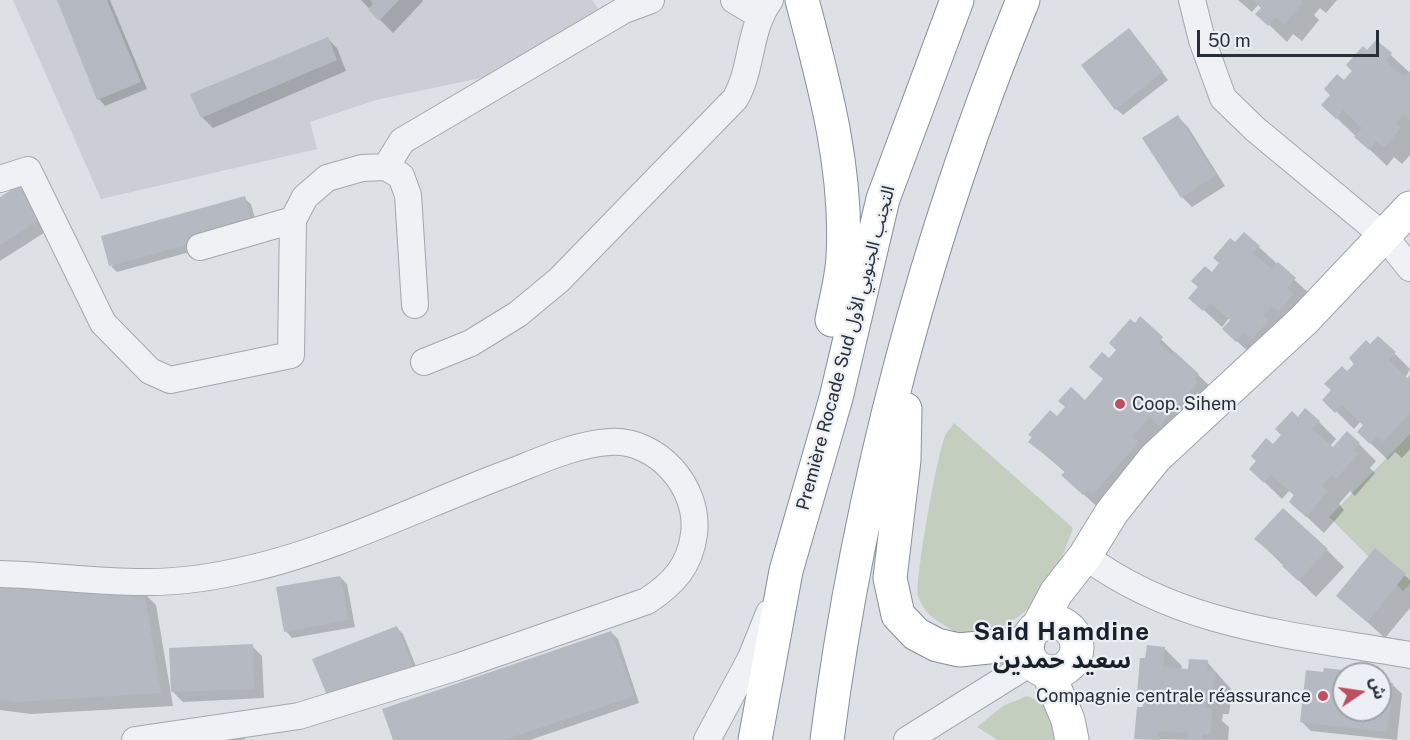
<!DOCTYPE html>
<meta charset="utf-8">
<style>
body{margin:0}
#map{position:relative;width:1410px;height:740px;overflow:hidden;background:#dde0e5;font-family:"Public Sans","Noto Sans Arabic",sans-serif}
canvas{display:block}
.north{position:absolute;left:1332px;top:662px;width:60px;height:60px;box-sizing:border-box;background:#eceff3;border:2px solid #9ea2a9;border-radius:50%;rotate:77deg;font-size:16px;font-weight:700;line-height:24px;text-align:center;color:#282f39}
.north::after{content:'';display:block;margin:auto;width:21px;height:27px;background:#be4e60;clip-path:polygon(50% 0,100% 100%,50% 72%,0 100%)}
.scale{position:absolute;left:1197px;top:30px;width:182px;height:27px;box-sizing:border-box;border:3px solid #282f39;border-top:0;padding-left:8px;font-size:18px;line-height:21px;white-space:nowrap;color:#282f39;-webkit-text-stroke:4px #eceff3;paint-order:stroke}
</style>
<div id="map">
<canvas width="1410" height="740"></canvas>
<div class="north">ش</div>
<div class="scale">50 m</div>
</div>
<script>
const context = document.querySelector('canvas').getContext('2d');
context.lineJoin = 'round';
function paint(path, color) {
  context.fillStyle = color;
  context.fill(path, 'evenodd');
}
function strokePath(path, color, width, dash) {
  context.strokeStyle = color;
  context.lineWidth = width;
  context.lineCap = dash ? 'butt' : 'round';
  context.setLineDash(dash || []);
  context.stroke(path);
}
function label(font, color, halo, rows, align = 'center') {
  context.font = font + ' "Public Sans","Noto Sans Arabic",sans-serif';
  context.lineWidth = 4.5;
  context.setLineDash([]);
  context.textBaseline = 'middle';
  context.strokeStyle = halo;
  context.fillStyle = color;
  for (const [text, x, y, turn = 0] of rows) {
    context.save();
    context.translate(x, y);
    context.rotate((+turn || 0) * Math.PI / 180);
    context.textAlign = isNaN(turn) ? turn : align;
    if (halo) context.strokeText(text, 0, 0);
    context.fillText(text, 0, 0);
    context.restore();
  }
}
paint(new Path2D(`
 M13 0H592L600 11 490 76 376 100 310 122 317 149 101 199Z`), '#cbcfd5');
paint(new Path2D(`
 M954 423 1073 528C1056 575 1043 608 995 630 975 639 968 640 949 628 935 620 924 613 918 596 914 585 938 447 946 434 948 430 952 427 954 423Z
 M1410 434V584L1403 591 1329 517Z
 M1027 696 1049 706 1061 740H998L977 727 1003 706Z`), '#c3cebf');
paint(new Path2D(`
 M58 0H110L147 89 105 106 99 99Z
 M361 0H422L423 1 393 33Z
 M1238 0H1337L1326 13 1320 8 1314 15 1319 20 1302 41 1293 34 1287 42 1258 14 1262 9 1258 5 1252 12Z
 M1135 37 1168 80 1123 115 1116 109Z
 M327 38 337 48 346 71 213 128 203 118 192 95Z
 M1377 42 1410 73V155L1402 164 1394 157 1387 166 1323 105Z
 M1178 117 1188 127 1225 186 1192 207 1182 197Z
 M19 186 29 196 50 229 0 261V198Z
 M244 198 251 204 259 233 117 272 111 266Z
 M1235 244 1259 247 1312 296 1255 358 1224 329 1232 319 1230 317 1222 327 1191 298Z
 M1140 319 1216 392 1102 511 1081 492 1066 473 1030 442 1057 418 1085 402 1104 380 1109 360Z
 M1371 346 1394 353 1410 369 1405 378 1407 380 1410 377V449L1402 458 1395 452 1388 460 1359 432 1365 426 1360 422 1354 429 1324 399Z
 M1298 419 1319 422 1336 439 1330 446 1333 449 1359 444 1376 461 1370 468 1375 473 1355 496 1350 491 1339 504 1344 510 1324 533 1291 502 1295 496 1289 491 1282 499 1251 469Z
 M1256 539 1327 550 1344 567 1316 597Z
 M1375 551 1410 580V608L1385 638 1338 596Z
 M340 577 347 584 355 627 292 638 286 631Z
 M0 586 143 592 156 605 173 706 31 714 0 710Z
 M397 628 403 634 419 674 330 699Z
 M611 632 618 639 639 703 530 740H394Z
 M252 646 262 656 264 698 183 702 173 692Z
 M1164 648 1182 666 1181 670 1190 671 1207 662 1232 690 1229 714H1223L1222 721 1229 727 1228 740 1135 739 1144 709 1145 700 1138 694 1147 660Z
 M1325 670 1362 674H1344V710H1380V683L1392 684 1402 694 1397 740 1311 731 1301 721Z`), '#0003');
paint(new Path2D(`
 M57 0H107L141 82 97 100Z
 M370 0H399L379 21 368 9 373 4Z
 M1253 0H1301L1303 2 1284 25 1275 17 1268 26 1255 14 1262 7Z
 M1129 28 1163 72 1115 110 1081 65Z
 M328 37 337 60 201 118 190 94Z
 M1376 40 1392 53 1386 61 1404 77 1410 71V120L1404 114 1396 124 1401 128 1384 148 1376 141 1369 150 1354 137 1362 128 1343 110 1336 119 1321 105 1330 95 1324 89 1337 74 1344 80 1352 71 1346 65 1363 46 1367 50Z
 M1178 115 1216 175 1181 198 1142 138Z
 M19 185 41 219 0 245V197Z
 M245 196 253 227 109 266 101 236Z
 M1244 232 1260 246 1253 253 1272 269 1278 262 1296 278 1287 288 1294 294 1278 312 1272 306 1263 316 1269 320 1251 340 1244 333 1236 342 1222 329 1230 320 1210 303 1203 311 1188 298 1198 287 1191 281 1205 266 1212 272 1219 263 1213 258 1230 238 1235 242Z
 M1140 316 1163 337 1159 343 1172 355 1175 352 1199 374 1195 379 1198 382 1159 426 1150 417 1133 436 1139 442 1092 495 1088 490 1083 495 1061 475 1066 471 1028 442 1032 437 1028 435 1050 410 1057 416 1065 407 1058 401 1071 387 1085 400 1103 379 1089 367 1102 352 1109 358 1116 350 1109 343 1130 319 1135 323Z
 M1378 336 1396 352 1388 360 1407 378 1410 375V413L1383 442 1377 436 1370 444 1357 432 1363 425 1342 405 1335 413 1322 400 1331 390 1324 384 1342 366 1347 371 1354 364 1349 358 1366 340 1370 344Z
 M1305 408 1320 421 1312 429 1333 447 1347 431 1360 443 1354 450 1358 454 1336 479 1332 475 1322 486 1328 491 1306 517 1289 502 1294 495 1271 475 1264 483 1249 469 1256 461 1251 456 1266 438 1273 444 1281 435 1275 429 1292 411 1298 417Z
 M1283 508 1328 549 1298 581 1282 566 1284 563 1254 539Z
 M1375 548 1406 574 1367 622 1336 596Z
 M340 576 349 620 284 632 276 587Z
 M0 585 144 590 161 693 17 702 0 699Z
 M397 626 413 667 329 700 312 659Z
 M611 631 634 696 504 740H393L382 709Z
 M253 644 254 689 171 692 169 648Z
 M1147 645 1165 647 1163 667 1188 669 1189 659 1208 660 1207 670 1215 671 1212 698 1206 697 1205 708H1212L1210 734H1202V740H1187L1188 733 1159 731 1158 740 1134 739 1137 707H1143L1144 695 1137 694 1140 658H1145Z
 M1324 668 1362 672 1344 674V710H1380V681L1393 683 1387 732 1300 722 1306 670 1323 672Z
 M244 734 245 740H200Z`), '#b5b9c1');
const minor = new Path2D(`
 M734 0 759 15
 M1192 0 1202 40 1223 98 1255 129 1385 237 1410 268
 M386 167 402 141 624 10 651 0
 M0 179 28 170 103 323 150 371 170 380 291 355 293 220 305 197 327 178 362 168 386 167 401 176 408 195 415 305
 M200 247 293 220
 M424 362 471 343 518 314 559 280 735 99C753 68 748 30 770 0
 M1085 556C1182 628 1296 635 1410 655
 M0 574C50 575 100 583 149 582 182 582 215 577 248 569 334 550 427 503 511 472 542 460 576 444 610 442 657 439 700 487 694 534 690 566 673 584 647 601L457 667 299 716 135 740
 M707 740 751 658 769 613
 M907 740 1032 662`);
const major = new Path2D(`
 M1027 647a25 25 0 1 1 50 0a25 25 0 1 1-50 0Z
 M1038 627 1056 593 1085 556 1112 512 1155 458 1304 320 1410 208
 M1048 672 1068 720 1072 740`);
const highway = new Path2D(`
 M802 0C824 83 848 169 843 257 842 278 836 299 832 320
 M905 409 904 460 890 578 898 615 916 634 937 645 959 650 1028 643
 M755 740 786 571 836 398 883 199 957 0
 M827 740C859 489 927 234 1023 0`);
strokePath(minor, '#a3a7ae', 28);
strokePath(major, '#9da5af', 35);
strokePath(highway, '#868e9a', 35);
strokePath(minor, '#eff1f4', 26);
strokePath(major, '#fff', 33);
strokePath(highway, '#fff', 33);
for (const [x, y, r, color] of [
 [1120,404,6,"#be4e60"],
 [1323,696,6,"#be4e60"]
]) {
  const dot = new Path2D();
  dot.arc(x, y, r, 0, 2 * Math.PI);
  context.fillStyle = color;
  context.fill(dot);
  strokePath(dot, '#eceff3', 2);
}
label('18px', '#282f39', '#eceff3', [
 ["Première Rocade Sud التجنب الجنوبي الأول",846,348,-75]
]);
label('18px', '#282f39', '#eceff3', [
 ["Coop. Sihem",1132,404],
 ["Compagnie centrale réassurance",1311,696,"right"]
], 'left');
context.letterSpacing = '1.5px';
label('bold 24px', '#1a202a', '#eceff3', [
 ["Said Hamdine",1062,633],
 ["سعيد حمدين",1062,661]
]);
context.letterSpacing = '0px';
</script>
